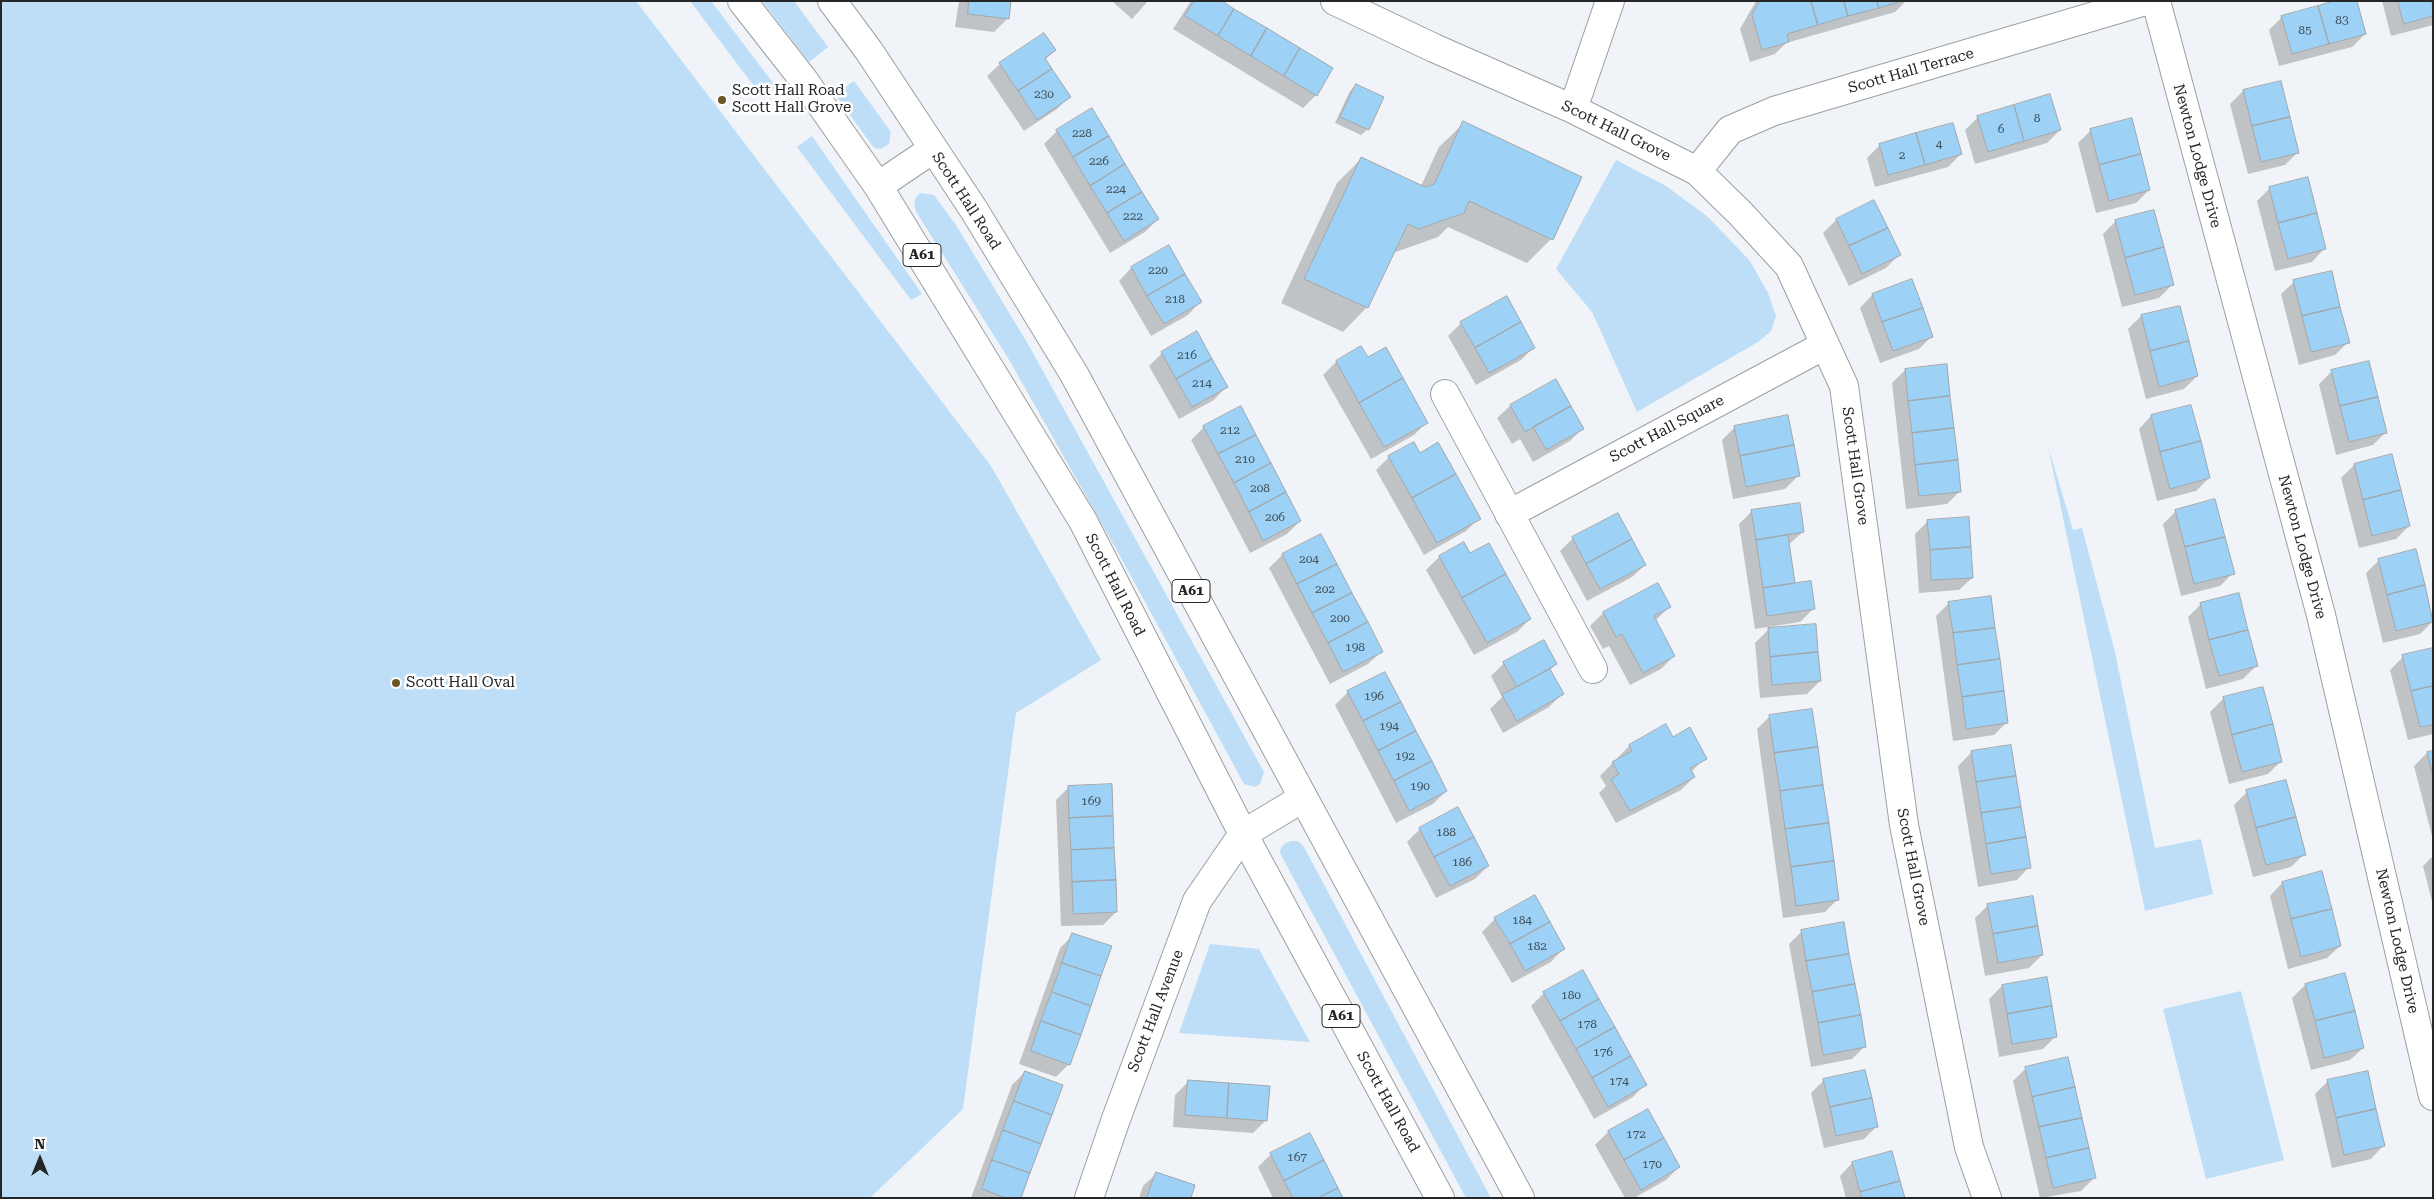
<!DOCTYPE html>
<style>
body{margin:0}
#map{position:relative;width:2434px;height:1199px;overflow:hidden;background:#f0f4f8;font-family:"Roboto Serif",serif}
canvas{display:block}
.frame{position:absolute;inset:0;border:2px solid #242627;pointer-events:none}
.north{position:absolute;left:15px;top:1134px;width:50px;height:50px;-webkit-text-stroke:4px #fff;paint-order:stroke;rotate:0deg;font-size:14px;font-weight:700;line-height:20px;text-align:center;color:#242627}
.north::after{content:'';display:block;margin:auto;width:18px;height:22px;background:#242627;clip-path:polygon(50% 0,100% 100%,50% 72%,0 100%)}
</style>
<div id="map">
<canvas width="2434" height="1199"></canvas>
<div class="frame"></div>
<div class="north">N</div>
</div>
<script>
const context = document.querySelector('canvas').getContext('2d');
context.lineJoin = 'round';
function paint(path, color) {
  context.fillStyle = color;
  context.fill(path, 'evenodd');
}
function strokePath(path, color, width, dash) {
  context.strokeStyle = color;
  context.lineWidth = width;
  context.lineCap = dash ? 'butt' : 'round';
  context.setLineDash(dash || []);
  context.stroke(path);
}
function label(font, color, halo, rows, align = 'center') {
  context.font = font + ' "Roboto Serif",serif';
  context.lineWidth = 5;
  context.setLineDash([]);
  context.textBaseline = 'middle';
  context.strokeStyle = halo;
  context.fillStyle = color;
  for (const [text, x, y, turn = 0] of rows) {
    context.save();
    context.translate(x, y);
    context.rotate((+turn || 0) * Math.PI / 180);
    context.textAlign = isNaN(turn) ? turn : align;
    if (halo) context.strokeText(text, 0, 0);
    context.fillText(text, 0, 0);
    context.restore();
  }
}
paint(new Path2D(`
 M1 1H636L991 466 1101 660 1016 713 963 1109 870 1198H1Z
 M690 1H711L776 87 762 97Z
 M762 1H794L828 47 809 62Z
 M854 81 891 132 889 144 881 149 874 148 835 94Z
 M812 136 922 294 911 300 797 147Z
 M1616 160 1666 186 1708 217 1750 261 1768 293 1776 316 1771 331 1758 342 1637 412 1592 312 1556 269Z
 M920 193 934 195 956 225 1028 344 1264 772 1260 784 1255 787 1244 784 1125 565 1008 358 917 213C913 205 913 199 920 193Z
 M2048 446 2073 530 2082 528 2115 652 2155 848 2201 839 2213 894 2145 911Z
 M1291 841H1298L1304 847 1491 1198H1466L1281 855 1280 850 1284 844Z
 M1210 944 1259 949 1310 1042 1179 1033Z
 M2241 991 2284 1160 2206 1179 2163 1009Z`), '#bddef6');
paint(new Path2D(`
 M959 1H1010L1007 19 994 32 955 27Z
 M1112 1H1148L1132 19Z
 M1191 1H1220L1316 95 1303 108 1173 29Z
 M1756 1H1906L1895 12 1786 43 1775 54 1750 62 1740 29Z
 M2382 1H2433V25L2391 36Z
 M2282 17 2365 34 2352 47 2279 66 2269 30Z
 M1055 50 1045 60 1069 97 1057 109 1024 131 987 76 1000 64Z
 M1356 85 1368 129 1361 135 1335 123 1350 91Z
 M2243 91 2298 152 2285 165 2248 174 2230 104Z
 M1978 117 2060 130 2047 143 1975 164 1965 130Z
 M1464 123 1551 239 1527 263 1448 227 1438 237 1393 253 1367 307 1343 332 1281 303 1337 183 1362 158 1421 186 1439 147Z
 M2091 130 2149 190 2136 203 2096 213 2078 143Z
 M1057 131 1158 219 1145 232 1110 253 1044 144Z
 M1880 145 1961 154 1948 167 1875 187 1867 158Z
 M2270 188 2324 249 2312 262 2275 271 2257 201Z
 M1874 202 1899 255 1886 268 1849 286 1823 233 1836 220Z
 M2116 221 2172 285 2159 298 2122 307 2103 234Z
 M1168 247 1200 302 1188 315 1151 336 1119 281 1131 268Z
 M2294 282 2348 342 2335 355 2299 365 2281 294Z
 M1872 295 1932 336 1919 349 1880 363 1860 308Z
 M2179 307 2197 376 2184 389 2146 399 2128 329 2141 316Z
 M1461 323 1534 347 1521 360 1476 385 1448 336Z
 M1361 348 1367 359 1427 422 1414 435 1371 459 1323 375 1336 362Z
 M1162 353 1226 387 1214 400 1179 419 1149 366Z
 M1905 370 1960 491 1947 504 1906 509 1892 383Z
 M2331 372 2386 432 2373 445 2336 455 2319 384Z
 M1556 380 1583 428 1570 441 1533 462 1520 439 1512 444 1497 418 1510 406Z
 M2151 416 2209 478 2196 491 2157 501 2139 429Z
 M1204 427 1300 521 1287 534 1250 553 1191 440Z
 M1735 427 1798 476 1785 489 1733 499 1722 440Z
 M1420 454 1479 518 1466 531 1424 555 1376 470 1389 457Z
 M2391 456 2409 526 2396 539 2359 548 2341 478 2354 465Z
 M1752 511 1803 532 1788 545 1794 585 1813 609 1800 622 1755 629 1739 524Z
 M2176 511 2233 573 2220 586 2181 596 2163 524Z
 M1928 521 1972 578 1959 590 1919 593 1915 534Z
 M1321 535 1381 652 1368 664 1330 684 1269 568 1282 555Z
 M1573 538 1645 565 1632 577 1587 601 1560 551Z
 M1464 544 1470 555 1530 619 1517 632 1474 655 1426 570 1439 557Z
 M2379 560 2433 621 2420 634 2383 643 2366 573Z
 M1657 585 1669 607 1655 621 1674 656 1661 669 1630 685 1609 646 1603 649 1590 626 1603 613Z
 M1949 603 2007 722 1994 735 1953 741 1936 616Z
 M2201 604 2256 666 2243 679 2206 689 2188 617Z
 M1768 630 1820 681 1807 694 1760 698 1755 643Z
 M2433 649V734L2408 740 2390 670 2403 657Z
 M1504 663 1556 664 1549 671 1562 694 1549 707 1503 733 1490 709 1502 697 1491 676Z
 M2262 689 2281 761 2268 774 2229 784 2210 712 2223 699Z
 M1348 692 1446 791 1433 804 1396 823 1335 705Z
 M1770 716 1838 899 1825 912 1783 918 1757 729Z
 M1665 726 1672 739 1705 758 1691 772 1694 777 1681 790 1616 823 1599 793 1606 786 1600 776 1629 746Z
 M2433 752V836H2432L2414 766 2427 753Z
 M1971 753 2029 867 2017 880 1978 887 1958 766Z
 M1069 787 1116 912 1103 925 1061 926 1056 800Z
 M2247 792 2304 854 2291 867 2253 877 2234 805Z
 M1420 829 1488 866 1475 879 1436 898 1407 842Z
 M2433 856V905L2423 866Z
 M2282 883 2340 946 2327 958 2288 969 2270 896Z
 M1988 905 2042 955 2029 968 1985 976 1975 918Z
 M1495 919 1563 949 1551 962 1512 983 1482 932Z
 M1802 931 1865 1046 1852 1059 1811 1067 1789 944Z
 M1073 935 1069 1064 1056 1077 1019 1064 1060 948Z
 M2344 975 2363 1048 2350 1060 2311 1070 2292 998 2305 985Z
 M2002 986 2056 1036 2043 1049 1999 1057 1989 999Z
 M1544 993 1645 1084 1633 1097 1594 1119 1531 1006Z
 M2026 1068 2094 1178 2081 1191 2040 1198 2013 1081Z
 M1025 1072 1020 1198H971L1012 1085Z
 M1824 1080 1877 1126 1864 1139 1824 1148 1811 1093Z
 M2328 1081 2383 1146 2371 1159 2332 1168 2315 1094Z
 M1188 1082 1266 1120 1253 1133 1173 1127 1175 1095Z
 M1647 1110 1679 1167 1666 1180 1634 1198H1625L1595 1145 1608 1132Z
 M1271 1154 1341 1198H1273L1258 1167Z
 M1852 1163 1904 1198H1846L1840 1176Z
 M1156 1174 1190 1198H1139L1143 1186Z`), '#0003');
const building = new Path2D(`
 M969 1H1011L1009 19 968 14Z
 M1194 1H1222L1234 9 1218 36 1185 16Z
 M1760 1H1811L1818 25 1787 34 1789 42 1762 50 1752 15Z
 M1811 1H1844L1848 16 1818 25Z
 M1844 1H1877L1879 8 1848 16Z
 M1877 1H1902L1879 8Z
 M2334 1H2357L2366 34 2329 44 2318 6Z
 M2398 1H2432L2433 16 2404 24Z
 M2318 6 2329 44 2292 54 2281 16Z
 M1234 9 1267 28 1251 56 1218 36Z
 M1267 28 1300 48 1284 76 1251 56Z
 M1044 33 1056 50 1045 58 1052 69 1018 91 999 63Z
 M1300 48 1333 68 1317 96 1284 76Z
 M1052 69 1071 97 1037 120 1018 91Z
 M2281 81 2290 117 2252 126 2243 90Z
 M1356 84 1384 97 1369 130 1340 117Z
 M2050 94 2061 130 2024 141 2014 105Z
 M2014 105 2024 141 1988 152 1977 116Z
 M1092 108 1109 136 1073 157 1056 130Z
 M2290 117 2299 153 2261 162 2252 126Z
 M2132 118 2141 154 2099 165 2090 129Z
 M1463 121 1582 177 1553 240 1469 201 1464 213 1419 229 1408 224 1368 308 1304 279 1361 157 1425 187 1434 184Z
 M1953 123 1962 154 1925 165 1916 133Z
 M1916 133 1925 165 1888 175 1879 144Z
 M1109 136 1125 164 1090 186 1073 157Z
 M2141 154 2150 190 2109 201 2099 165Z
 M1125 164 1142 192 1107 213 1090 186Z
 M2308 177 2317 213 2278 223 2269 187Z
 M1142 192 1159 219 1124 241 1107 213Z
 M1874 200 1888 228 1849 246 1836 219Z
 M2154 210 2164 247 2125 258 2115 220Z
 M2317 213 2326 249 2288 259 2278 223Z
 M1888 228 1901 255 1862 274 1849 246Z
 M1169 245 1185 274 1147 296 1131 267Z
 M2164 247 2174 285 2135 295 2125 258Z
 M2332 271 2340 307 2302 316 2293 280Z
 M1185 274 1202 302 1164 324 1147 296Z
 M1912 279 1923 308 1882 322 1872 294Z
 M1507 296 1521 322 1475 348 1460 322Z
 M2180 306 2189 341 2150 351 2141 315Z
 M2340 307 2350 343 2311 352 2302 316Z
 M1923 308 1933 337 1893 351 1882 322Z
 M1521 322 1535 348 1489 373 1475 348Z
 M1197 331 1212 359 1176 379 1161 352Z
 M2189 341 2198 376 2159 387 2150 351Z
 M1361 346 1368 357 1386 347 1403 378 1359 403 1336 361Z
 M1212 359 1228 387 1192 407 1176 379Z
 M2369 361 2378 397 2340 406 2331 370Z
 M1947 364 1950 396 1908 401 1905 369Z
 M1403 378 1428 423 1384 447 1359 403Z
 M1556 379 1571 406 1525 432 1510 405Z
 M1950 396 1954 428 1912 433 1908 401Z
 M2378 397 2387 433 2349 442 2340 406Z
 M2191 405 2201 441 2160 452 2151 415Z
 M1241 406 1256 435 1218 454 1203 426Z
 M1571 406 1584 429 1546 450 1533 427Z
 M1788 415 1794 445 1740 456 1734 426Z
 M1954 428 1958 460 1915 465 1912 433Z
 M1256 435 1271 463 1234 483 1218 454Z
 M2201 441 2210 478 2170 489 2160 452Z
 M1414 442 1420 453 1438 442 1456 474 1412 498 1388 456Z
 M1794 445 1800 476 1746 487 1740 456Z
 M2392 454 2401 490 2363 500 2354 464Z
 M1958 460 1961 492 1919 496 1915 465Z
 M1271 463 1286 492 1249 512 1234 483Z
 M1456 474 1481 519 1437 543 1412 498Z
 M2401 490 2410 526 2372 536 2363 500Z
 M1286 492 1301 521 1263 541 1249 512Z
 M2215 499 2225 537 2185 547 2175 510Z
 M1800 503 1804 532 1756 540 1751 510Z
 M1618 513 1632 539 1586 564 1572 537Z
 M1969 517 1971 547 1930 550 1927 520Z
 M1321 534 1337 564 1297 584 1282 554Z
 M1788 535 1795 583 1763 588 1756 540Z
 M2225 537 2235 574 2194 584 2185 547Z
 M1632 539 1646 565 1600 589 1586 564Z
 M1464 542 1470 553 1489 543 1506 574 1462 598 1439 556Z
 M1971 547 1973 578 1931 580 1930 550Z
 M2416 549 2425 585 2387 595 2378 559Z
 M1337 564 1352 593 1312 613 1297 584Z
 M1506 574 1531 619 1487 643 1462 598Z
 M1811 581 1815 609 1767 616 1763 588Z
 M1658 583 1671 607 1654 616 1675 656 1643 673 1622 634 1616 637 1603 612Z
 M2425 585 2433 622 2396 631 2387 595Z
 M1352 593 1368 622 1328 643 1312 613Z
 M2239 593 2248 630 2209 640 2200 603Z
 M1991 596 1995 628 1953 633 1948 602Z
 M1368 622 1383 652 1343 672 1328 643Z
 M1816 624 1818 652 1770 657 1768 628Z
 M1995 628 2000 659 1957 665 1953 633Z
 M2248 630 2258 666 2219 676 2209 640Z
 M1544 640 1557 664 1517 687 1503 662Z
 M2433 648V686L2411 691 2402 655Z
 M1818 652 1821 681 1772 685 1770 657Z
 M2000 659 2004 691 1962 697 1957 665Z
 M1550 669 1564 694 1517 721 1502 695Z
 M1385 672 1401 702 1363 721 1347 691Z
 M2433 686V725L2420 727 2411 691Z
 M2263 687 2273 724 2232 735 2223 697Z
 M2004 691 2008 723 1966 729 1962 697Z
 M1401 702 1416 731 1378 751 1363 721Z
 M1812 709 1818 747 1774 753 1769 715Z
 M1666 724 1673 737 1690 727 1707 759 1690 768 1695 777 1630 811 1611 779 1619 774 1612 762 1632 751 1629 745Z
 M2273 724 2282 762 2242 772 2232 735Z
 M1416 731 1432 761 1394 781 1378 751Z
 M2011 745 2016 776 1976 782 1971 751Z
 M1818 747 1823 785 1780 791 1774 753Z
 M2433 751V777L2427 752Z
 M1432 761 1447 791 1409 811 1394 781Z
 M2016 776 2021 807 1981 813 1976 782Z
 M2286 780 2296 817 2256 828 2246 790Z
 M1112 784 1113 816 1069 818 1068 786Z
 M1823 785 1829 823 1785 829 1780 791Z
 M1458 807 1474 837 1434 857 1419 828Z
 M2021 807 2026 837 1986 844 1981 813Z
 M1113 816 1114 848 1071 850 1069 818Z
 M2296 817 2306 855 2266 865 2256 828Z
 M1829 823 1834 861 1791 867 1785 829Z
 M1474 837 1489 866 1450 886 1434 857Z
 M2026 837 2031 868 1991 874 1986 844Z
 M1114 848 1116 880 1072 882 1071 850Z
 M1834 861 1839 900 1796 906 1791 867Z
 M2322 871 2332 909 2291 919 2282 882Z
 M1116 880 1117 912 1073 914 1072 882Z
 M1535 895 1550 922 1510 944 1494 918Z
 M2033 896 2038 926 1993 934 1987 904Z
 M2332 909 2341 946 2301 957 2291 919Z
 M1550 922 1565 949 1525 971 1510 944Z
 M1844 922 1849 954 1806 961 1801 930Z
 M2038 926 2043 955 1998 963 1993 934Z
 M1072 933 1112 946 1101 976 1062 963Z
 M1849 954 1855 984 1812 992 1806 961Z
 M1062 963 1101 976 1091 1006 1052 992Z
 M1583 970 1599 999 1560 1021 1543 992Z
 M2345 973 2355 1011 2315 1021 2305 984Z
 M2047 977 2052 1006 2007 1014 2002 985Z
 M1855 984 1861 1015 1818 1023 1812 992Z
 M1052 992 1091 1006 1081 1035 1041 1021Z
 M1599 999 1615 1027 1576 1049 1560 1021Z
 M2052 1006 2057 1037 2012 1044 2007 1014Z
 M2355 1011 2364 1048 2324 1058 2315 1021Z
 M1861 1015 1866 1047 1823 1055 1818 1023Z
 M1041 1021 1081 1035 1070 1065 1031 1051Z
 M1615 1027 1631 1056 1592 1078 1576 1049Z
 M1631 1056 1647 1085 1608 1107 1592 1078Z
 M2068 1057 2075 1087 2032 1097 2025 1067Z
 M1865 1070 1872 1098 1830 1107 1823 1079Z
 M1025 1071 1063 1085 1052 1115 1014 1101Z
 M2368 1071 2376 1109 2336 1118 2327 1080Z
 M1188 1080 1229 1083 1227 1118 1185 1115Z
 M1229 1083 1270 1086 1267 1121 1227 1118Z
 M2075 1087 2082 1118 2039 1127 2032 1097Z
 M1872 1098 1878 1127 1836 1136 1830 1107Z
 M1014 1101 1052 1115 1041 1144 1003 1130Z
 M1648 1109 1664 1138 1624 1160 1608 1131Z
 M2376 1109 2385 1146 2344 1155 2336 1118Z
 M2082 1118 2089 1148 2046 1158 2039 1127Z
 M1003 1130 1041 1144 1030 1173 992 1160Z
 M1310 1133 1324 1160 1284 1181 1270 1153Z
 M1664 1138 1680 1167 1641 1190 1624 1160Z
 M2089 1148 2096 1178 2053 1188 2046 1158Z
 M1892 1151 1900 1181 1860 1192 1852 1162Z
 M992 1160 1030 1173 1021 1198H1006L982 1189Z
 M1324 1160 1338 1188 1318 1198H1293L1284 1181Z
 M1156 1172 1195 1185 1191 1198H1147Z
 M1900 1181 1905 1198H1862L1860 1192Z
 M1338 1188 1343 1198H1318Z`);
paint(building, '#9dd1f6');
strokePath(building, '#a2a7aa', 1);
const minor = new Path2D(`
 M1335 1 1434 48 1573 109 1697 171 1740 213 1789 266 1844 386 1904 825 1969 1147 1987 1198
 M2156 1 2321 615 2433 1096
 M1573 109 1610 1
 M1697 171 1730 130 1774 111 2145 1
 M1445 394 1593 669
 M1509 514 1825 345
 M1089 1198 1116 1119 1197 901 1243 834`);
const highway = new Path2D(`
 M742 1 803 79 878 186 1083 521 1243 834 1440 1198
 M832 1 869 51 974 210 1074 374 1520 1198
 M878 186 933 149
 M1243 834 1303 798`);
strokePath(minor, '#9b9fa2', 30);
strokePath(highway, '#9b9fa2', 30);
strokePath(minor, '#fff', 28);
strokePath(highway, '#fff', 28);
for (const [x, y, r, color] of [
 [722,100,5,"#695725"],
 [396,683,5,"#695725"]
]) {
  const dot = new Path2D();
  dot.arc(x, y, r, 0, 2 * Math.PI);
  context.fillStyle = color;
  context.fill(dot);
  strokePath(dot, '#fff', 2);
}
label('12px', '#42515b', null, [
 ["83",2342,20],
 ["85",2305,30],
 ["230",1044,94],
 ["8",2037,118],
 ["6",2001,129],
 ["228",1082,133],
 ["4",1939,144],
 ["2",1902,155],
 ["226",1099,161],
 ["224",1116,189],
 ["222",1133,216],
 ["220",1158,270],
 ["218",1175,299],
 ["216",1187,355],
 ["214",1202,383],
 ["212",1230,430],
 ["210",1245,459],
 ["208",1260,488],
 ["206",1275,517],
 ["204",1309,559],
 ["202",1325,589],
 ["200",1340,618],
 ["198",1355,647],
 ["196",1374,696],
 ["194",1389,726],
 ["192",1405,756],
 ["190",1420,786],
 ["169",1091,801],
 ["188",1446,832],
 ["186",1462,862],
 ["184",1522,920],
 ["182",1537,946],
 ["180",1571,995],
 ["178",1587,1024],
 ["176",1603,1052],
 ["174",1619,1081],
 ["172",1636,1134],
 ["167",1297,1157],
 ["170",1652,1164]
]);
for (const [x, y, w] of [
 [922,255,38],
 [1191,591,38],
 [1341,1016,38]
]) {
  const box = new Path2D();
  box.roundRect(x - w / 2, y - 11.5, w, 23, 4);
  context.fillStyle = '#fff';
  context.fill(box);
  strokePath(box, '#242627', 1);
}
label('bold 14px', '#242627', null, [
 ["A61",922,255],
 ["A61",1191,591],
 ["A61",1341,1016]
]);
label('15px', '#242627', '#fff', [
 ["Scott Hall Terrace",1911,71,-16],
 ["Scott Hall Grove",1616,131,26],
 ["Newton Lodge Drive",2197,156,75],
 ["Scott Hall Road",966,201,57],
 ["Scott Hall Square",1667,429,-28],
 ["Scott Hall Grove",1855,466,82],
 ["Newton Lodge Drive",2302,547,75],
 ["Scott Hall Road",1115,585,63],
 ["Scott Hall Grove",1913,867,79],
 ["Newton Lodge Drive",2397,941,77],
 ["Scott Hall Avenue",1156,1011,-69],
 ["Scott Hall Road",1388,1102,61]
]);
label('15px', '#242627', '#fff', [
 ["Scott Hall Road",732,91],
 ["Scott Hall Grove",732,108],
 ["Scott Hall Oval",406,683]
], 'left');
</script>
